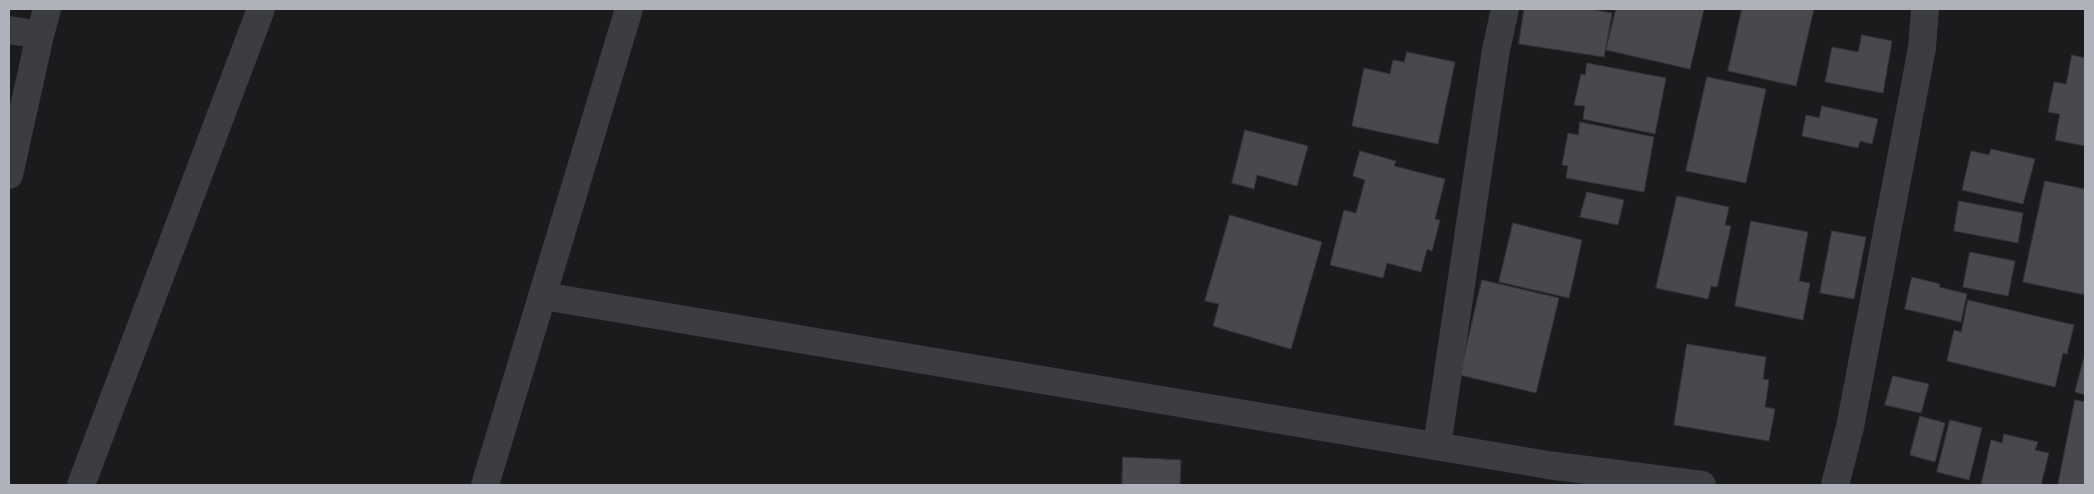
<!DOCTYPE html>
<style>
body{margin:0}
#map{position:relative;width:2094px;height:494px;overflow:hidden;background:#1b1b1d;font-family:Cabin,sans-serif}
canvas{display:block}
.frame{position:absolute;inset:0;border:10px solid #afb2bb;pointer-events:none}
</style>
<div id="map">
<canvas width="2094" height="494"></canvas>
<div class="frame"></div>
</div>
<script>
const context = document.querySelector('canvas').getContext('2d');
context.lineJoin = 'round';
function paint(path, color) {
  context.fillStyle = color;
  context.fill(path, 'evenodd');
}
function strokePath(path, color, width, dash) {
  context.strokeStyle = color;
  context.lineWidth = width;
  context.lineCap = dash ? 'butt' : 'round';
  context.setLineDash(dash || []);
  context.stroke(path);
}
const building = new Path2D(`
 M1524 9H1589L1612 13 1604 57 1519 44Z
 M1616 9H1704L1690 69 1606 50Z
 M1742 9H1814L1796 86 1728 71Z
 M1862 35 1892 41 1883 93 1825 82 1832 47 1858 52Z
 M1407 52 1455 62 1438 144 1352 126 1364 68 1390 74 1393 60 1404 62Z
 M2072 55 2085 58V146L2055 140 2060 114 2048 112 2054 82 2066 84Z
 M1587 63 1666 78 1655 134 1583 119 1585 106 1574 105 1581 74 1585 75Z
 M1707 77 1766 89 1746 183 1686 171Z
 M1822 106 1878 119 1872 144 1860 141 1858 148 1802 136 1806 115 1819 118Z
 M1580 122 1654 137 1644 192 1566 178 1568 166 1562 165 1568 133 1578 135Z
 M1245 130 1308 146 1297 186 1257 175 1254 189 1232 183Z
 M1991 149 2035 159 2023 204 1962 190 1971 151 1989 155Z
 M1360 151 1396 161 1394 166 1445 179 1435 219 1440 220 1432 251 1427 249 1421 272 1387 263 1383 278 1330 265 1344 210 1356 213 1365 180 1353 176Z
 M2045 181 2085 189V295L2023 282Z
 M1587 192 1624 200 1618 225 1580 217Z
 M1677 196 1729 207 1725 225 1731 226 1717 287 1711 286 1708 299 1656 288Z
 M1959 201 2023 213 2018 243 1954 231Z
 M1230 215 1322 242 1291 349 1213 326 1219 304 1205 301Z
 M1751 221 1808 232 1799 281 1810 283 1803 320 1735 306Z
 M1513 223 1582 240 1569 298 1499 282Z
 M1832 231 1866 237 1854 299 1820 293Z
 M1970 252 2015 261 2008 296 1963 287Z
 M1912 277 1940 284 1939 287 1967 294 1961 322 1905 309Z
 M1482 280 1559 298 1536 393 1460 375Z
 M1968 300 2074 325 2067 354 2063 353 2055 387 1947 361 1954 330 1961 332Z
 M1687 344 1766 357 1763 379 1769 380 1765 407 1775 409 1769 441 1674 425Z
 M2085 354V395L2075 392Z
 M1893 376 1929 384 1921 413 1885 405Z
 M2075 400 2085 402V485H2058Z
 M1920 416 1945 423 1935 462 1910 455Z
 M1950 420 1982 428 1969 480 1937 472Z
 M2004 434 2038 442 2035 450 2049 453 2041 485H1981L1991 440 2002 443Z
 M1123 457 1181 460 1180 485H1122Z`);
paint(building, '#48484d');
strokePath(building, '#363539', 1);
strokePath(new Path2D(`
 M9 30 40 35
 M9 175 40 35 47 9
 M543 296 1548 465 1702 485
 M1437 446 1496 50 1505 9
 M81 485 261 9
 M485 485 629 9
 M1835 485 1850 427 1922 48 1925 9`), '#3c3d41', 28);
</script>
